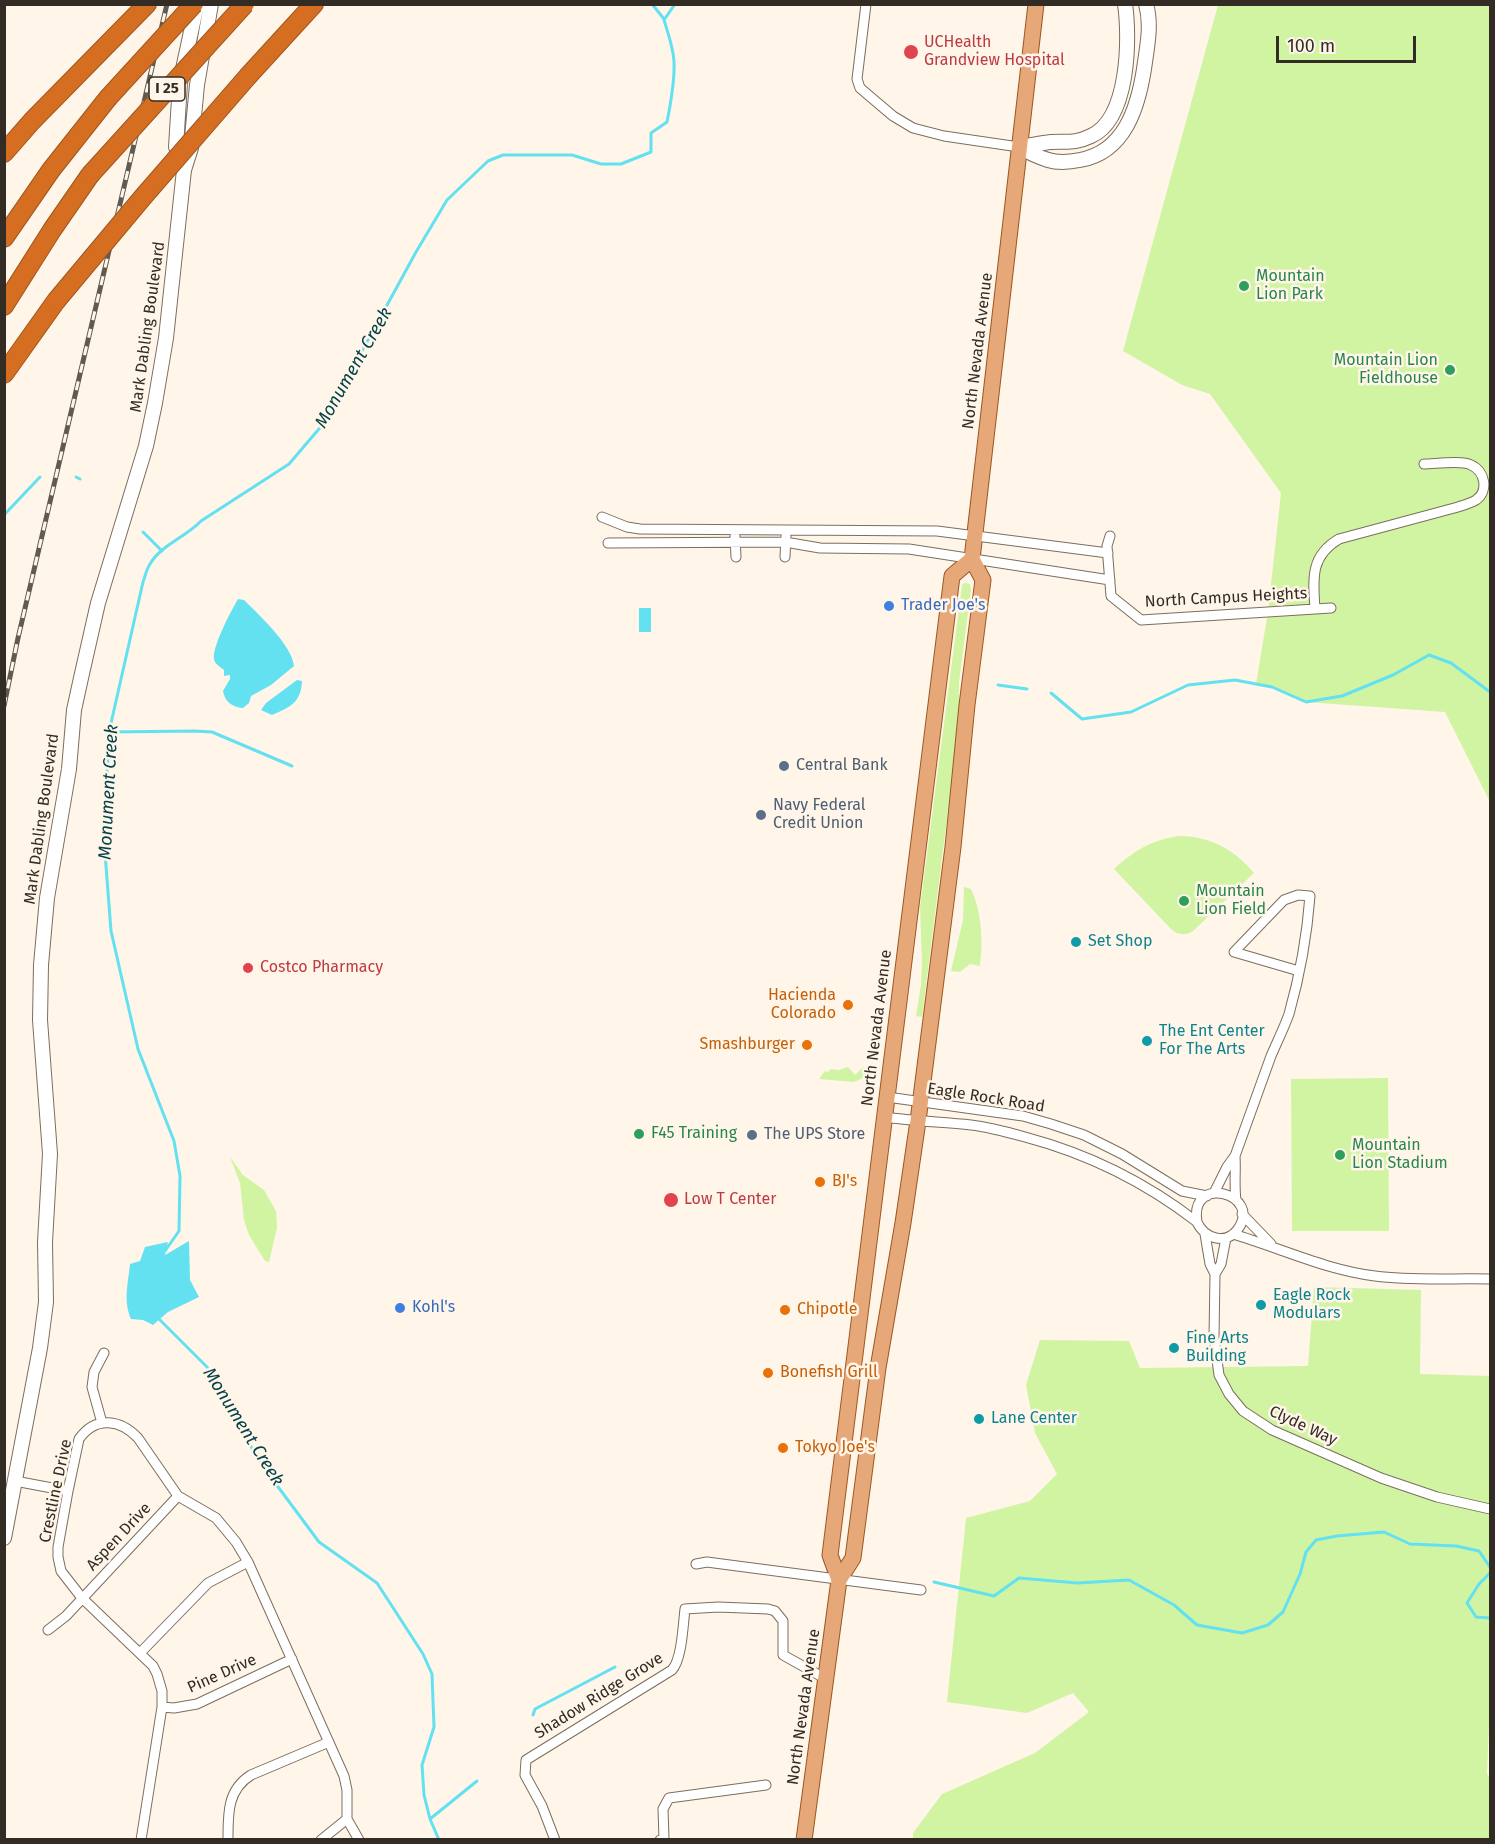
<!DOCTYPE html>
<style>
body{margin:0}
#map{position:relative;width:1495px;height:1844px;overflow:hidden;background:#fff5e9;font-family:"Fira Sans",sans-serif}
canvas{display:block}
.frame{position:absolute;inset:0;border:6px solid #322c24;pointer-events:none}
.scale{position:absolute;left:1276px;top:36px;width:140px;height:27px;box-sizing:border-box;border:3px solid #322c24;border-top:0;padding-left:8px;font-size:18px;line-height:21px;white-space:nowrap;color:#322c24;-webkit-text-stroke:4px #fff5e9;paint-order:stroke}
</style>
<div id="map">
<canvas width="1495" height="1844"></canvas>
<div class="frame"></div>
<div class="scale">100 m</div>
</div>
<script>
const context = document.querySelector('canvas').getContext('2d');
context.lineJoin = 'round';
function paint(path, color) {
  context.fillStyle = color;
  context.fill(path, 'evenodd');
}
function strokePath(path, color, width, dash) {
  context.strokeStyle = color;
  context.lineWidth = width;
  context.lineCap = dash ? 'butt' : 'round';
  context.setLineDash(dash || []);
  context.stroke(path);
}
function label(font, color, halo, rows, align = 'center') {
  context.font = font + ' "Fira Sans",sans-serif';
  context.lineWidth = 5;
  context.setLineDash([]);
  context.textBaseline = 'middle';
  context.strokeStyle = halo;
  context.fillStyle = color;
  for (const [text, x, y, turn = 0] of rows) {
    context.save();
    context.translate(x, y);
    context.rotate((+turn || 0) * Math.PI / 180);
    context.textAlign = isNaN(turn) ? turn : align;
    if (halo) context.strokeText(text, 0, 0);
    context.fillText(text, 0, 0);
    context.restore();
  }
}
paint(new Path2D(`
 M1218 5H1490V802L1445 712 1306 702 1272 687 1256 684 1268 612 1281 493 1210 394 1182 385 1123 351Z
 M964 583 970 584 971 589 959 683V723L922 1017 916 1016 921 985 922 962 920 908 962 585Z
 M1178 836C1210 836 1234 849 1254 873L1193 931C1185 936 1178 935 1171 929L1114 869C1135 850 1150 841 1178 836Z
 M964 887 971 889C982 912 983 942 980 966L970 964 960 972 951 971 963 920Z
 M848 1067 855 1075 863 1067 866 1069 865 1077 854 1082 819 1079 825 1071 828 1072 831 1069 839 1070Z
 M1388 1078 1389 1231H1292L1291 1079Z
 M230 1157 243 1175 264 1190 276 1211 277 1228 269 1262 265 1261 249 1235 244 1220 240 1183Z
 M1314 1287 1421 1290 1420 1374 1490 1376V1701L1487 1774 1490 1777V1839L913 1840V1833L942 1794 1035 1753 1089 1712 1073 1693 1027 1713 947 1702 966 1518 1030 1501 1057 1474 1035 1433 1026 1385 1040 1340 1129 1341 1140 1368 1308 1366Z`), '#d1f4a3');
paint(new Path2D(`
 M238 599 244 600C259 615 292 645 294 666L271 685 251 696 249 703 243 708C232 707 225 702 223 691L230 679V675L224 676V670C220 667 215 664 214 659 212 647 231 611 238 599Z
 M639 608H651V632H639Z
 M297 680 302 681C301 703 290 707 272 715L261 710 266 703Z
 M189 1241 190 1280 199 1297 168 1312 153 1325 143 1320 131 1319C123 1301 128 1284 130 1264L140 1261 145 1247 168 1242 165 1255Z`), '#63e1f1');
strokePath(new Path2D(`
 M652 4 664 19
 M76 477 80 479
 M4 515 40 477
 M143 532 162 551
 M998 685 1027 689
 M1051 693 1082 719 1131 712 1188 685 1235 680 1272 687 1306 702 1342 696 1393 675 1429 655 1451 663 1490 692
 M109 732 194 731 212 732 292 766
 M165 1251 179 1231 180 1176 174 1141 138 1049 111 931 104 840 109 732 143 582C145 577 146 570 150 564 161 545 186 537 201 521L289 464 330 416 350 373 416 252 447 200 488 161 503 155H572L601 164H621L651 152V133L667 122C671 102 675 81 674 61 673 47 668 33 664 20L675 4
 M157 1317 207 1367 248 1442 270 1476 319 1542 377 1583 423 1654 432 1674 434 1727 422 1765 424 1795 430 1819 439 1840
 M1490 1573 1479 1584 1467 1603 1476 1617 1490 1618
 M934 1582 994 1596 1019 1578 1077 1583 1129 1580 1174 1605 1197 1625 1242 1633 1268 1625 1283 1612 1300 1574 1306 1552 1316 1540 1337 1536 1384 1532 1410 1544 1456 1546 1479 1551 1490 1567
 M533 1715 535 1709 615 1667
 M430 1819 477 1781`), '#63e1f1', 3);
const street = new Path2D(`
 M866 4 857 79 860 88 893 116 913 128 944 136 1019 147
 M602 517 627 527 640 529 937 531 1108 553
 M735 536 736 557
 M1110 536 1107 546 1111 596 1141 620 1331 608
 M608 543 785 542 820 548 909 549 1110 580
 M785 557 786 536
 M1315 609C1313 579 1310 556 1339 539L1458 507C1464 505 1471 503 1476 500 1489 491 1485 471 1471 465 1462 460 1435 464 1424 464
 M887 1097 1023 1116 1051 1124 1084 1135 1122 1154 1182 1191 1207 1196
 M884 1117C913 1121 942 1122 971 1125 989 1127 1007 1132 1025 1137 1089 1154 1144 1181 1197 1222 1204 1238 1226 1246 1238 1229 1263 1194 1189 1173 1197 1222
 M1235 1156C1236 1171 1234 1185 1236 1200
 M1214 1193 1227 1167 1235 1156C1247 1123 1259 1089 1271 1056 1277 1042 1284 1028 1289 1014 1300 975 1307 936 1310 896L1298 895 1284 900 1234 952 1299 971
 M1242 1214 1271 1244
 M1205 1234 1210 1264 1215 1274 1214 1337 1219 1375 1229 1394 1243 1411 1272 1430 1381 1478 1437 1497 1490 1509
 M1233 1234C1280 1248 1326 1270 1375 1276 1413 1281 1452 1278 1490 1279
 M1215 1274 1221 1264 1226 1238
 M102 1423 92 1387 94 1372 104 1353
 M15 1481 68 1491
 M696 1564 707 1562 722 1564 921 1590
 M48 1630 66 1616 178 1496
 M140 1653 208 1583 248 1562
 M162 1707 174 1708 197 1704 292 1659
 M347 1819 359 1840
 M141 1840 162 1707V1691L157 1674 153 1666 82 1598 61 1571 58 1557V1547L68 1491 79 1439C96 1415 121 1420 138 1438L178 1496 216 1518 236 1542 248 1562 344 1776 347 1790V1819
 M228 1840C228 1814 227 1790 251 1775L329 1742
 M321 1840 347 1819
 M555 1840 542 1806 525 1775 526 1760 672 1670C682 1659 683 1625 685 1609L718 1607 768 1609 775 1611 783 1621V1655L826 1679
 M660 1840 664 1839 663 1809 669 1798 766 1785`);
const secondary = new Path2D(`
 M1019 147C1028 152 1038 157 1048 160 1058 163 1070 162 1080 160 1125 152 1138 107 1144 69 1147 47 1152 25 1146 4
 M1019 147C1029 146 1040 143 1051 142 1067 141 1074 144 1091 136 1129 119 1130 39 1125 4
 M181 162 176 147 180 83 197 4
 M4 1538 40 1348 46 1302 45 1242 50 1154 40 1020 41 965 47 898 69 769 74 710 81 678 98 603 146 446 155 403 166 338 184 170 191 148 197 85 211 4`);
const primary = new Path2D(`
 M839 1580 853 1558 878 1368 903 1223 918 1121 953 847 967 705 983 580 972 559 1036 4
 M804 1840 839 1580 830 1555 952 576 972 559`);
const highway = new Path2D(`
 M249 75 314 4
 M4 153 32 121 147 4
 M4 238 51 170 108 98
 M4 306 52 230 90 175
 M4 374 56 301`);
strokePath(street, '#7c6e5d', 11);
strokePath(secondary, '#7c6e5d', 16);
strokePath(primary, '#9c5721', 17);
strokePath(highway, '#9c5721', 20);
strokePath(street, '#fff', 9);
strokePath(secondary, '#fff', 14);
strokePath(primary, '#e6a879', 15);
strokePath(highway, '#d56e20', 18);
const rail = new Path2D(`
 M4 706 18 638 167 4`);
strokePath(rail, '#615a51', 5);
strokePath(rail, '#fff5e9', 3, [9]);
const highwayBridge = new Path2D(`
 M108 98 194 4
 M90 175 245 4
 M56 301 143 197 249 75`);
strokePath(highwayBridge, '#9c5721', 20, []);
strokePath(highwayBridge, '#d56e20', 18);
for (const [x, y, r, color] of [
 [911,52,8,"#e0444e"],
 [1244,286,6,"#2e9e5b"],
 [1450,370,6,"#2e9e5b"],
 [889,606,6,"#3f7fe0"],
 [784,766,6,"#5c6f8a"],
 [761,815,6,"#5c6f8a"],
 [1184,901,6,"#2e9e5b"],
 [1076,942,6,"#0f9aa8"],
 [248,968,6,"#e0444e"],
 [848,1005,6,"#e8710a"],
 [1147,1041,6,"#0f9aa8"],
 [807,1045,6,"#e8710a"],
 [639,1134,6,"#2e9e5b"],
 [752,1135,6,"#5c6f8a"],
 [1340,1155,6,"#2e9e5b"],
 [820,1182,6,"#e8710a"],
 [671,1200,8,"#e0444e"],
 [1261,1305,6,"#0f9aa8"],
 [400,1308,6,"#3f7fe0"],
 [785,1310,6,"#e8710a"],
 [1174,1348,6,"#0f9aa8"],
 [768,1373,6,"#e8710a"],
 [979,1419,6,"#0f9aa8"],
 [783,1448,6,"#e8710a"]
]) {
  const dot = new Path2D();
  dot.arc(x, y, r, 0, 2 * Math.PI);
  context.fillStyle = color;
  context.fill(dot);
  strokePath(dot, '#fff5e9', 2);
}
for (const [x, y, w] of [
 [167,89,36]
]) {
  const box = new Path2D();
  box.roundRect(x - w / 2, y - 12, w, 24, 4.5);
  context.fillStyle = '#fff5e9';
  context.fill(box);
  strokePath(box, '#322c24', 1.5);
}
label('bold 15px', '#322c24', null, [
 ["I 25",167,89]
]);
label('16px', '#be3a42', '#fff5e9', [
 ["UCHealth",924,43],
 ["Grandview Hospital",924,61],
 ["Costco Pharmacy",260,968],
 ["Low T Center",684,1200]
], 'left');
label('16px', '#27864d', '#fff5e9', [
 ["Mountain",1256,277],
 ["Lion Park",1256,295],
 ["Mountain Lion",1438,361,"right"],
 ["Fieldhouse",1438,379,"right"],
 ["Mountain",1196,892],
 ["Lion Field",1196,910],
 ["F45 Training",651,1134],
 ["Mountain",1352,1146],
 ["Lion Stadium",1352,1164]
], 'left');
label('16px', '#322c24', '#fff5e9', [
 ["Mark Dabling Boulevard",148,327,-82],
 ["North Nevada Avenue",978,351,-83],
 ["North Campus Heights",1226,598,-3],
 ["Mark Dabling Boulevard",42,819,-82],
 ["North Nevada Avenue",877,1028,-83],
 ["Eagle Rock Road",986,1098,9],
 ["Clyde Way",1303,1426,25],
 ["Crestline Drive",56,1491,-78],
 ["Aspen Drive",119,1537,-47],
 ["Pine Drive",222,1674,-24],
 ["Shadow Ridge Grove",599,1696,-32],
 ["North Nevada Avenue",804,1707,-82]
]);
label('16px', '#366cbe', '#fff5e9', [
 ["Trader Joe's",901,606],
 ["Kohl's",412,1308]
], 'left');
label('16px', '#4e5e75', '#fff5e9', [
 ["Central Bank",796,766],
 ["Navy Federal",773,806],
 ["Credit Union",773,824],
 ["The UPS Store",764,1135]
], 'left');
label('16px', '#0d838f', '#fff5e9', [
 ["Set Shop",1088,942],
 ["The Ent Center",1159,1032],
 ["For The Arts",1159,1050],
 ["Eagle Rock",1273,1296],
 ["Modulars",1273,1314],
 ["Fine Arts",1186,1339],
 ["Building",1186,1357],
 ["Lane Center",991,1419]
], 'left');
label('16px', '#c56008', '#fff5e9', [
 ["Hacienda",836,996,"right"],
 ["Colorado",836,1014,"right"],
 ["Smashburger",795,1045,"right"],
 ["BJ's",832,1182],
 ["Chipotle",797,1310],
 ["Bonefish Grill",780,1373],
 ["Tokyo Joe's",795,1448]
], 'left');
label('italic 18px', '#054249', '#fff5e9', [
 ["Monument Creek",354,368,-60],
 ["Monument Creek",109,792,-87],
 ["Monument Creek",243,1427,58]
]);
</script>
